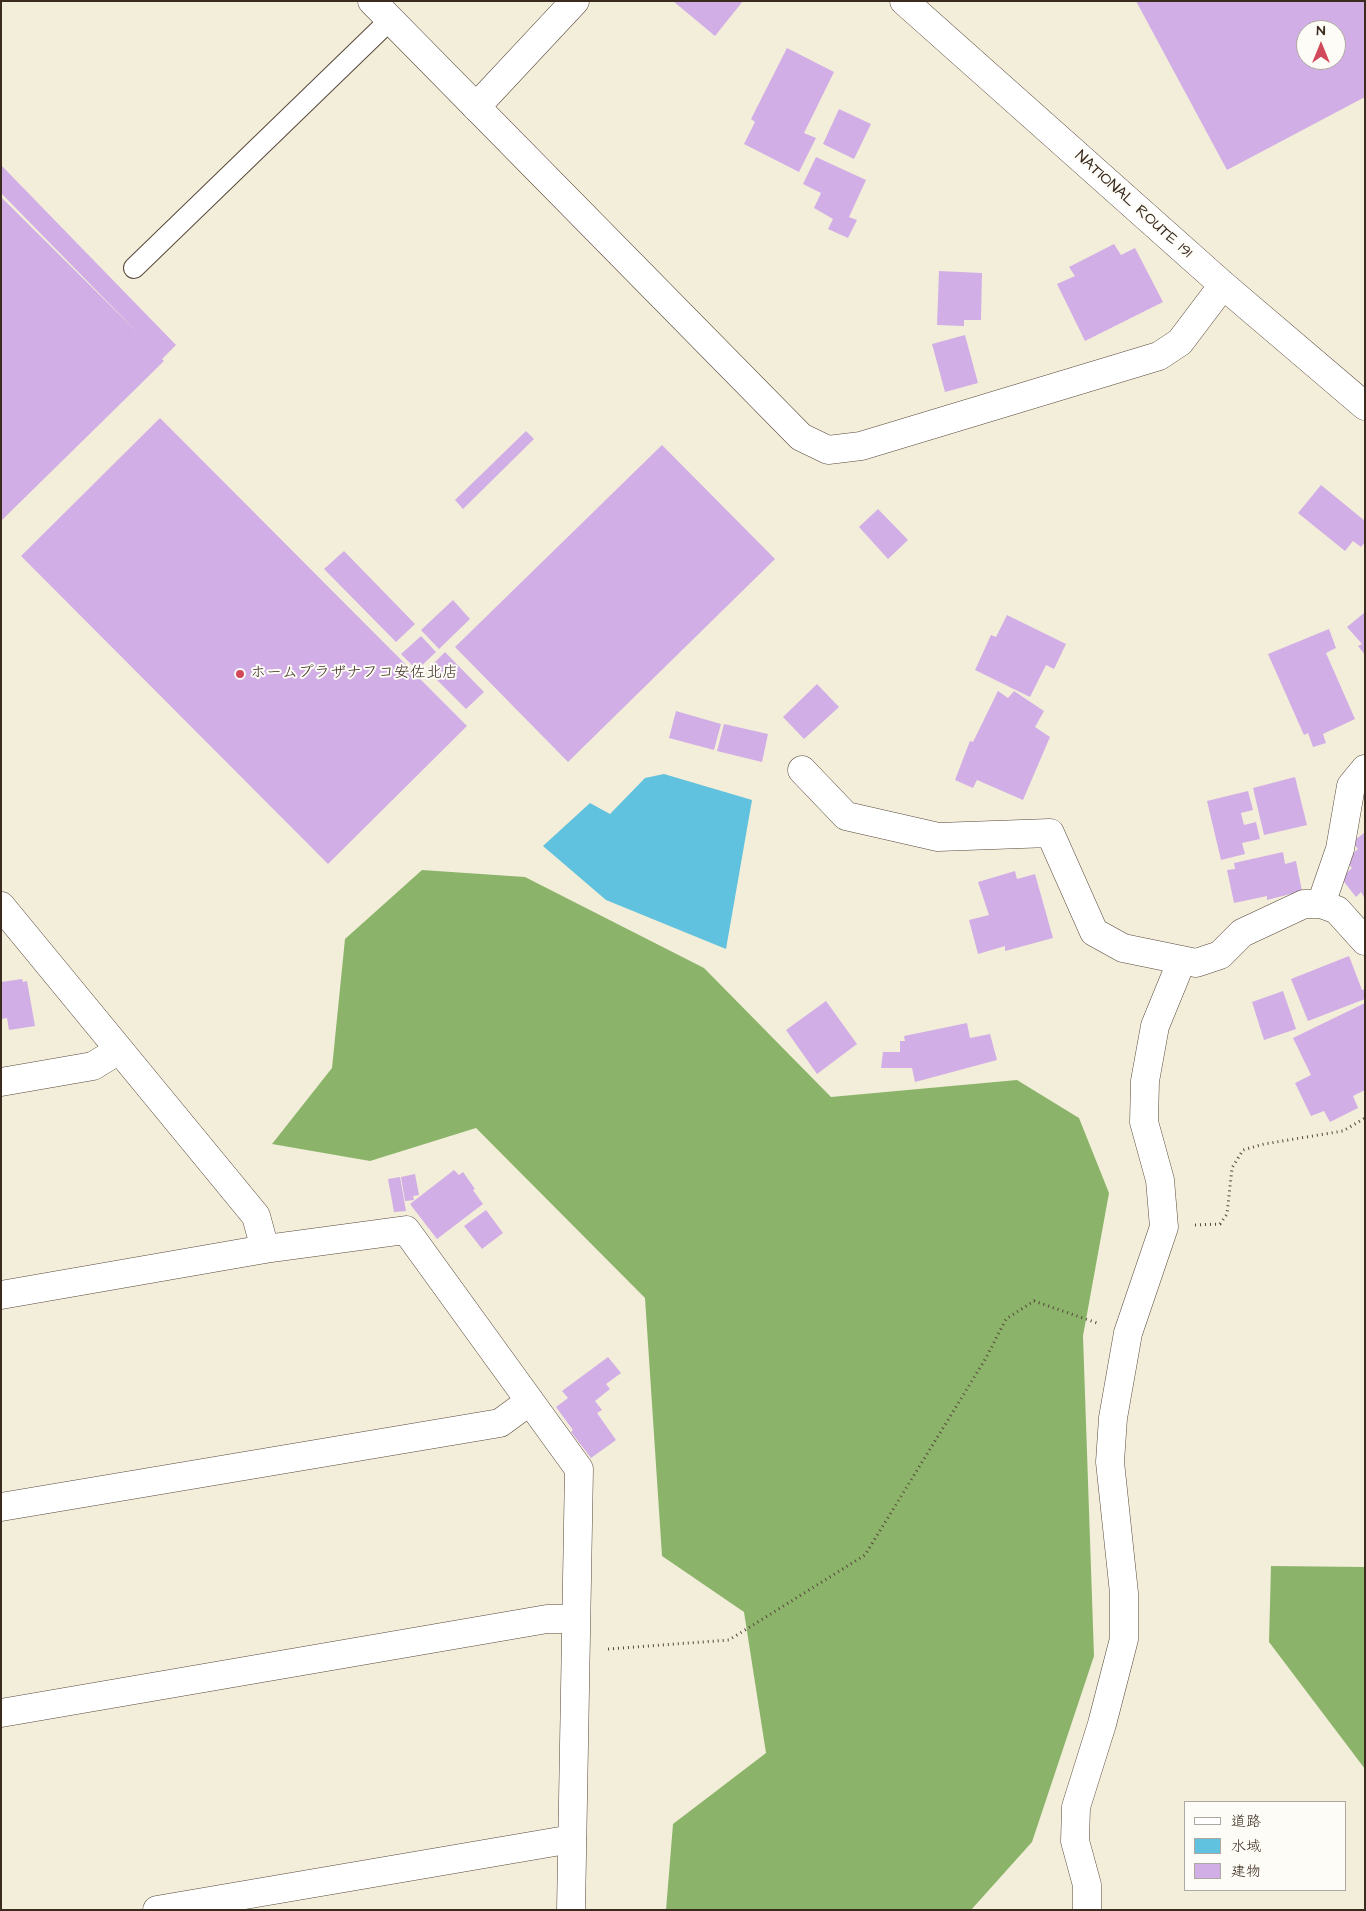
<!DOCTYPE html>
<meta charset="utf-8">
<style>
body{margin:0}
#map{position:relative;width:1366px;height:1911px;overflow:hidden;background:#f3eeda;font-family:"Architects Daughter","Klee One",sans-serif}
canvas{display:block}
.frame{position:absolute;inset:0;border:2px solid #3b2a1e;pointer-events:none}
.legend{position:absolute;left:1184px;top:1801px;width:162px;height:90px;box-sizing:border-box;background:#fdfcf7;border:1px solid #afa8a0;margin:0;padding:6px 9px;list-style:none;font-size:15px;color:#3b2a1e}
.legend li{display:flex;align-items:center;gap:10px;height:25px}
.legend b{width:25px;border:1px solid #afa8a0}
.north{position:absolute;left:1296px;top:20px;width:50px;height:50px;box-sizing:border-box;background:#fdfcf7;border:1px solid #afa8a0;border-radius:50%;rotate:0deg;font-size:14px;font-weight:700;line-height:20px;text-align:center;color:#3b2a1e}
.north::after{content:'';display:block;margin:auto;width:18px;height:22px;background:#d1495b;clip-path:polygon(50% 0,100% 100%,50% 72%,0 100%)}
</style>
<div id="map">
<canvas width="1366" height="1911"></canvas>
<div class="frame"></div>
<ul class="legend">
<li><b style="height:6px;background:#fff"></b>道路</li>
<li><b style="height:14px;background:#60c2de"></b>水域</li>
<li><b style="height:14px;background:#d2aee6"></b>建物</li>
</ul>
<div class="north">N</div>
</div>
<script>
const context = document.querySelector('canvas').getContext('2d');
context.lineJoin = 'round';
function paint(path, color) {
  context.fillStyle = color;
  context.fill(path, 'evenodd');
}
function strokePath(path, color, width, dash) {
  context.strokeStyle = color;
  context.lineWidth = width;
  context.lineCap = dash ? 'butt' : 'round';
  context.setLineDash(dash || []);
  context.stroke(path);
}
function label(font, color, halo, rows, align = 'center') {
  context.font = font + ' "Architects Daughter","Klee One",sans-serif';
  context.lineWidth = 4;
  context.setLineDash([]);
  context.textBaseline = 'middle';
  context.strokeStyle = halo;
  context.fillStyle = color;
  for (const [text, x, y, turn = 0] of rows) {
    context.save();
    context.translate(x, y);
    context.rotate((+turn || 0) * Math.PI / 180);
    context.textAlign = isNaN(turn) ? turn : align;
    if (halo) context.strokeText(text, 0, 0);
    context.fillText(text, 0, 0);
    context.restore();
  }
}
paint(new Path2D(`
 M422 870 525 877 704 968 831 1097 1017 1080 1079 1118 1109 1193 1083 1336 1094 1656 1032 1842 971 1910H666L673 1824 766 1753 744 1612 662 1556 645 1298 476 1128 370 1161 272 1144 332 1068 345 939Z
 M1271 1566 1365 1567V1769L1269 1642Z`), '#8bb46a');
paint(new Path2D(`
 M664 774 752 800 726 949 606 900 543 846 590 803 610 814 645 778Z`), '#60c2de');
paint(new Path2D(`
 M673 1H743L715 36Z
 M1136 1H1365V97L1227 170ZM1306 30H1336V60H1306Z
 M787 48 834 72 804 133 816 138 799 172 744 144 755 122 751 119Z
 M839 109 871 124 854 159 823 144Z
 M816 157 866 180 849 217 857 220 848 238 828 229 833 219 814 208 821 193 803 184Z
 M1 165 176 345 162 359 164 361 1 521V197L138 333 1 193Z
 M1114 244 1121 255 1135 248 1163 302 1085 341 1057 284 1075 276 1069 267Z
 M939 271 982 273 981 320H964V326L937 325Z
 M965 335 978 383 945 392 932 344Z
 M160 418 467 726 328 864 21 556Z
 M526 431 534 439 463 509 455 500Z
 M662 445 775 559 568 762 455 647Z
 M1321 485 1365 521V542L1361 547 1353 541 1345 551 1298 513Z
 M878 509 908 540 888 559 859 527Z
 M344 551 415 624 396 642 324 569Z
 M453 600 470 619 439 649 421 630Z
 M1364 613 1365 614V655L1358 646 1362 644 1347 627Z
 M1007 615 1066 644 1054 669 1046 665 1030 697 975 670 991 635 996 637Z
 M1329 629 1336 648 1326 653 1355 719 1323 734 1326 743 1313 747 1308 733 1304 735 1268 654Z
 M421 636 436 652 417 670 401 654Z
 M445 652 484 692 466 709 427 670Z
 M817 684 839 707 804 739 783 717Z
 M998 691 1008 698 1014 691 1044 711 1035 727 1050 737 1023 800 977 780 973 788 955 780 970 741 973 742Z
 M676 711 721 724 714 750 669 738Z
 M724 724 768 734 762 762 717 751Z
 M1295 777 1307 825 1264 835 1253 788Z
 M1248 791 1253 810 1241 813 1244 825 1256 822 1260 839 1242 843 1245 854 1221 860 1207 801Z
 M1364 833 1365 834V899L1361 892 1356 897 1341 878 1352 868 1345 860 1358 849 1352 842Z
 M1283 852 1285 864 1296 861 1302 891 1267 900V896L1234 903 1227 870 1235 869 1234 863Z
 M1015 871 1017 879 1035 874 1053 938 1005 951V946L978 954 969 920 989 915 978 882Z
 M1349 956 1362 990 1365 989V999L1308 1021 1291 979Z
 M22 979 23 982 27 981 35 1026 9 1030 7 1018 1 1019V982Z
 M1283 991 1296 1029 1264 1040 1252 1002Z
 M826 1001 857 1044 817 1074 786 1030Z
 M1365 1003V1090L1353 1096 1358 1108 1330 1122 1324 1111 1311 1116 1295 1083 1311 1075 1293 1038Z
 M967 1023 970 1038 990 1034 997 1060 915 1082 912 1068H881L883 1052H900V1041H905L904 1036Z
 M454 1170 459 1175 463 1172 475 1189 473 1190 483 1204 437 1239 410 1204Z
 M415 1174 419 1195 413 1196 414 1200 405 1201 401 1177Z
 M400 1177 406 1211 394 1212 388 1179Z
 M486 1210 503 1233 482 1249 464 1226Z
 M608 1357 621 1373 606 1384 610 1389 595 1401 602 1410 597 1413 616 1440 591 1458 571 1432 573 1430 556 1407 568 1398 562 1391Z`), '#d2aee6');
const service = new Path2D(`
 M134 268 390 20`);
const minor = new Path2D(`
 M476 107 575 1
 M802 770 846 816 938 837 1050 833 1094 932 1123 948 1196 963 1220 955 1242 933 1304 904H1321L1337 910 1365 941
 M1321 904 1340 849 1351 786 1365 769
 M1 906 256 1216 265 1249
 M1 1082 93 1066 119 1050
 M1 1295 265 1249 406 1230 579 1469 571 1910
 M1 1507 500 1423 530 1401
 M1 1713 547 1619H576
 M1087 1910V1885L1075 1841 1076 1807 1102 1724 1124 1639V1593L1110 1462 1113 1418 1128 1333 1164 1227 1160 1180 1144 1122 1145 1081 1155 1026 1182 960`);
const tertiary = new Path2D(`
 M372 1 801 437 828 450 861 446 1159 356 1180 342 1223 285
 M157 1910 572 1839`);
const trunk = new Path2D(`
 M904 1 1223 285 1365 406`);
strokePath(service, '#57473a', 22);
strokePath(minor, '#57473a', 29);
strokePath(tertiary, '#57473a', 29);
strokePath(trunk, '#57473a', 29);
strokePath(new Path2D(`
 M1195 1225 1220 1224 1227 1214 1232 1168 1243 1150 1264 1144 1343 1131 1365 1118
 M608 1649 729 1640 865 1555 986 1358 1006 1319 1034 1301 1097 1323`), '#57473a', 3, [1, 4]);
strokePath(service, '#fff', 20);
strokePath(minor, '#fff', 28);
strokePath(tertiary, '#fff', 28);
strokePath(trunk, '#fff', 28);
for (const [x, y, r, color] of [
 [240,674,5,"#d1495b"]
]) {
  const dot = new Path2D();
  dot.arc(x, y, r, 0, 2 * Math.PI);
  context.fillStyle = color;
  context.fill(dot);
  strokePath(dot, '#fdfcf7', 2);
}
label('16px', '#3b2a1e', '#fdfcf7', [
 ["NATIONAL ROUTE 191",1133,205,42]
]);
label('16px', '#3b2a1e', '#fdfcf7', [
 ["ホームプラザナフコ安佐北店",250,674]
], 'left');
</script>
